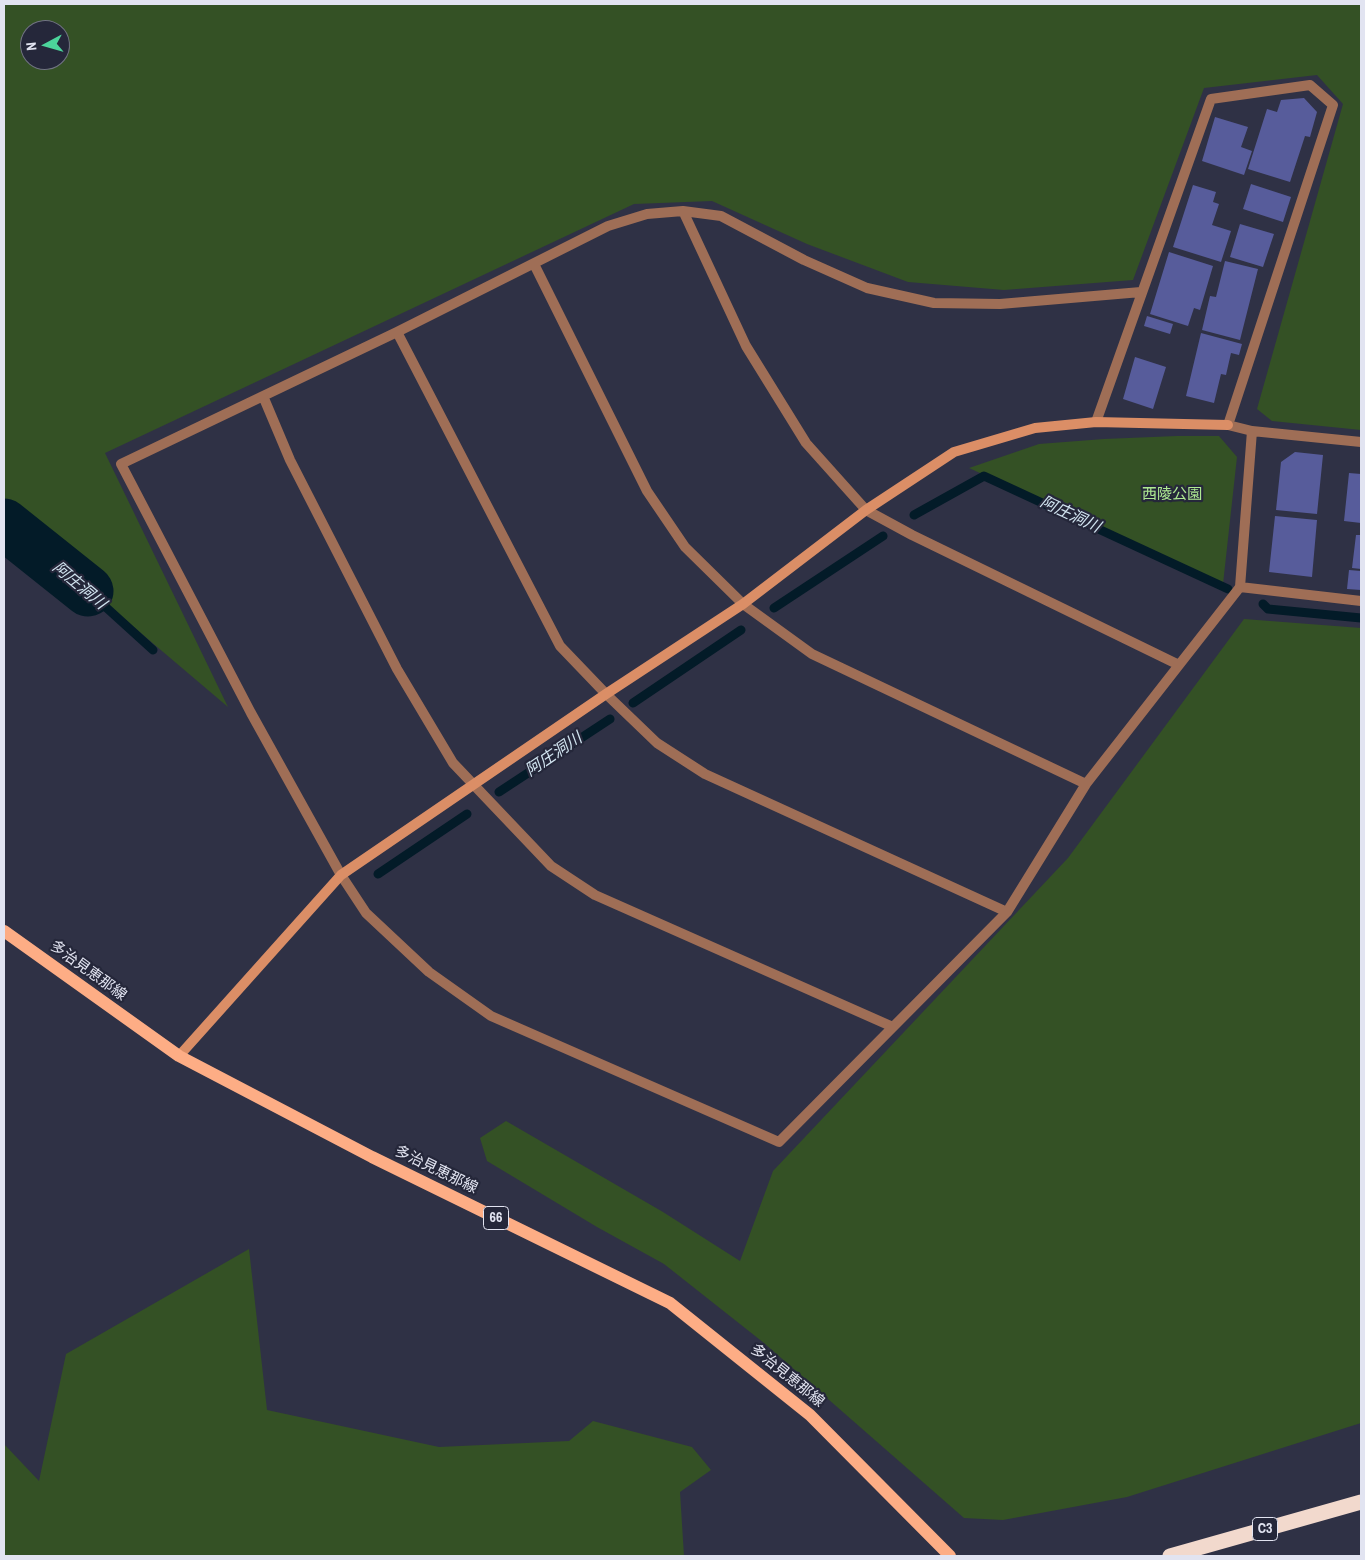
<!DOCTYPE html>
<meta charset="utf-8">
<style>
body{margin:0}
#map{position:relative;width:1365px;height:1560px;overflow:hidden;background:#2f3145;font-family:"Archivo Narrow",sans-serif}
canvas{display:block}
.frame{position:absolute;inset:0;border:5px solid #e2e4f1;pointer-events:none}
.north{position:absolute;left:20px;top:20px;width:50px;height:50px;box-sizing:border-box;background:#25273a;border:1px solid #717383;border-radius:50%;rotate:264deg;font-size:14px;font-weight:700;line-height:20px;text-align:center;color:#e2e4f1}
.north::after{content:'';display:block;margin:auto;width:18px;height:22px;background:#4cd49b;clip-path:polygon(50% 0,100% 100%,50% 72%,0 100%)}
</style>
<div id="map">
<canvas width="1365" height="1560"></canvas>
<div class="frame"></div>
<div class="north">N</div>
</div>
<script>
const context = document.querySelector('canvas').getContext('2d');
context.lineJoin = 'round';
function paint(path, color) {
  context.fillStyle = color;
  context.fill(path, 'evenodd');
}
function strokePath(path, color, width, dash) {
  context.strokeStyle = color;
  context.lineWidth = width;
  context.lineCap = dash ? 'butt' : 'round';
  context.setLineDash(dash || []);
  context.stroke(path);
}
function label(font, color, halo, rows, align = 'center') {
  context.font = font + ' "Archivo Narrow","Noto Sans JP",sans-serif';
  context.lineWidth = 4.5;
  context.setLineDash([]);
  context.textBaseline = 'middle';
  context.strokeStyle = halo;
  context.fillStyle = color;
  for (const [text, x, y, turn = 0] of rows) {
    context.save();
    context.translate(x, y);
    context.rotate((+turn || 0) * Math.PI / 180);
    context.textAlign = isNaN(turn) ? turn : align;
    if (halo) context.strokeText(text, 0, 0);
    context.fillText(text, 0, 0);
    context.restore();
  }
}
paint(new Path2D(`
 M4 4H1361V430L1272 421 1257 409 1343 104 1317 75 1204 88 1133 280 1004 290 908 282 807 244 712 201 634 204 105 453 228 707 4 517ZM30 30H60V60H30Z
 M1177 436H1219L1237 457 1223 584 969 468 1039 444 1104 439Z
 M1244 619 1361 628V1423L1127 1497 1003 1520 964 1518 764 1343 664 1264 597 1227 487 1161 480 1138 506 1121 663 1212 740 1261 773 1171 1068 858Z
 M249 1249 267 1410 439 1447 569 1441 593 1421 692 1447 711 1470 680 1492 684 1556H4V1444L39 1481 66 1354Z`), '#345125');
strokePath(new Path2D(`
 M914 515 984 476 1228 589
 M88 591 153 650
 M1263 604 1268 609 1361 618
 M774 608 883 536
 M633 703 741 630
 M499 792 610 719
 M378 874 467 814`), '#031b28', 9);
strokePath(new Path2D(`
 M4 524 88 591`), '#031b28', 51);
paint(new Path2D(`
 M1304 98 1317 112 1310 137 1305 136 1290 182 1248 169 1267 109 1277 112 1281 100Z
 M1215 117 1248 127 1241 147 1252 151 1244 175 1202 161Z
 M1251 184 1291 197 1283 222 1243 209Z
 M1193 185 1216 192 1213 202 1219 204 1212 225 1231 231 1221 262 1173 247Z
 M1240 224 1274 234 1263 267 1230 257Z
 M1169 252 1213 266 1200 310 1194 308 1188 326 1150 314Z
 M1225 261 1258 269 1240 340 1202 330 1210 296 1216 297Z
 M1147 316 1173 324 1170 334 1144 326Z
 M1201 333 1242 344 1239 355 1231 353 1226 375 1221 374 1214 403 1186 396Z
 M1135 357 1166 367 1153 409 1123 399Z
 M1295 452 1323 455 1317 514 1276 510 1281 462Z
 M1349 473 1361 474V523L1344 521Z
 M1275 516 1317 520 1312 577 1269 572Z
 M1356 535H1361V569L1352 568Z
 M1349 570 1361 571V590L1347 589Z`), '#575c9b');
strokePath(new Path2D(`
 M683 211 746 346 806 443 866 510 912 535 1179 665
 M534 264 647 491 685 547 743 604 812 654 1086 784
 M1141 292 1000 304 934 303 867 288 804 260 721 216 683 211 647 214 608 226 397 332 121 464 251 713 341 875 366 913 429 972 491 1016 779 1142 1007 912 1086 784 1240 587 1252 431
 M397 332 560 646 606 694 657 743 705 774 1007 912
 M263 396 290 460 397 669 453 763 551 866 595 895 893 1027
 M1096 422 1211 99 1310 85 1333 105 1228 425 1252 431 1361 442
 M1240 587 1361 601`), '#9f6e56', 10);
strokePath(new Path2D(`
 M179 1056 341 875 606 694 743 604 866 510 954 452 1035 428 1096 422 1228 425`), '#db8e66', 10);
strokePath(new Path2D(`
 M4 931 179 1056 372 1157 670 1303 810 1415 950 1556`), '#fdad85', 12);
strokePath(new Path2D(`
 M1170 1556 1361 1502`), '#f2d9cd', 15);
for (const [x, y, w] of [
 [496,1218,25],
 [1265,1529,25]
]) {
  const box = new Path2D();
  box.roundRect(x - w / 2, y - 11.5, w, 23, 4);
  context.fillStyle = '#25273a';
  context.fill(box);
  strokePath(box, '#e2e4f1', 1);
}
label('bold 14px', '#e2e4f1', null, [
 ["66",496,1218],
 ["C3",1265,1529]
]);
label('15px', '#aee992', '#25273a', [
 ["西陵公園",1172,495]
]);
label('15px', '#e2e4f1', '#25273a', [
 ["多治見恵那線",88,971,36],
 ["多治見恵那線",436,1170,26],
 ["多治見恵那線",787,1376,39]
]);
label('italic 16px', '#d2e5f1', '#25273a', [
 ["阿庄洞川",1070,515,25],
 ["阿庄洞川",79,586,40],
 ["阿庄洞川",554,755,-34]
]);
</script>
